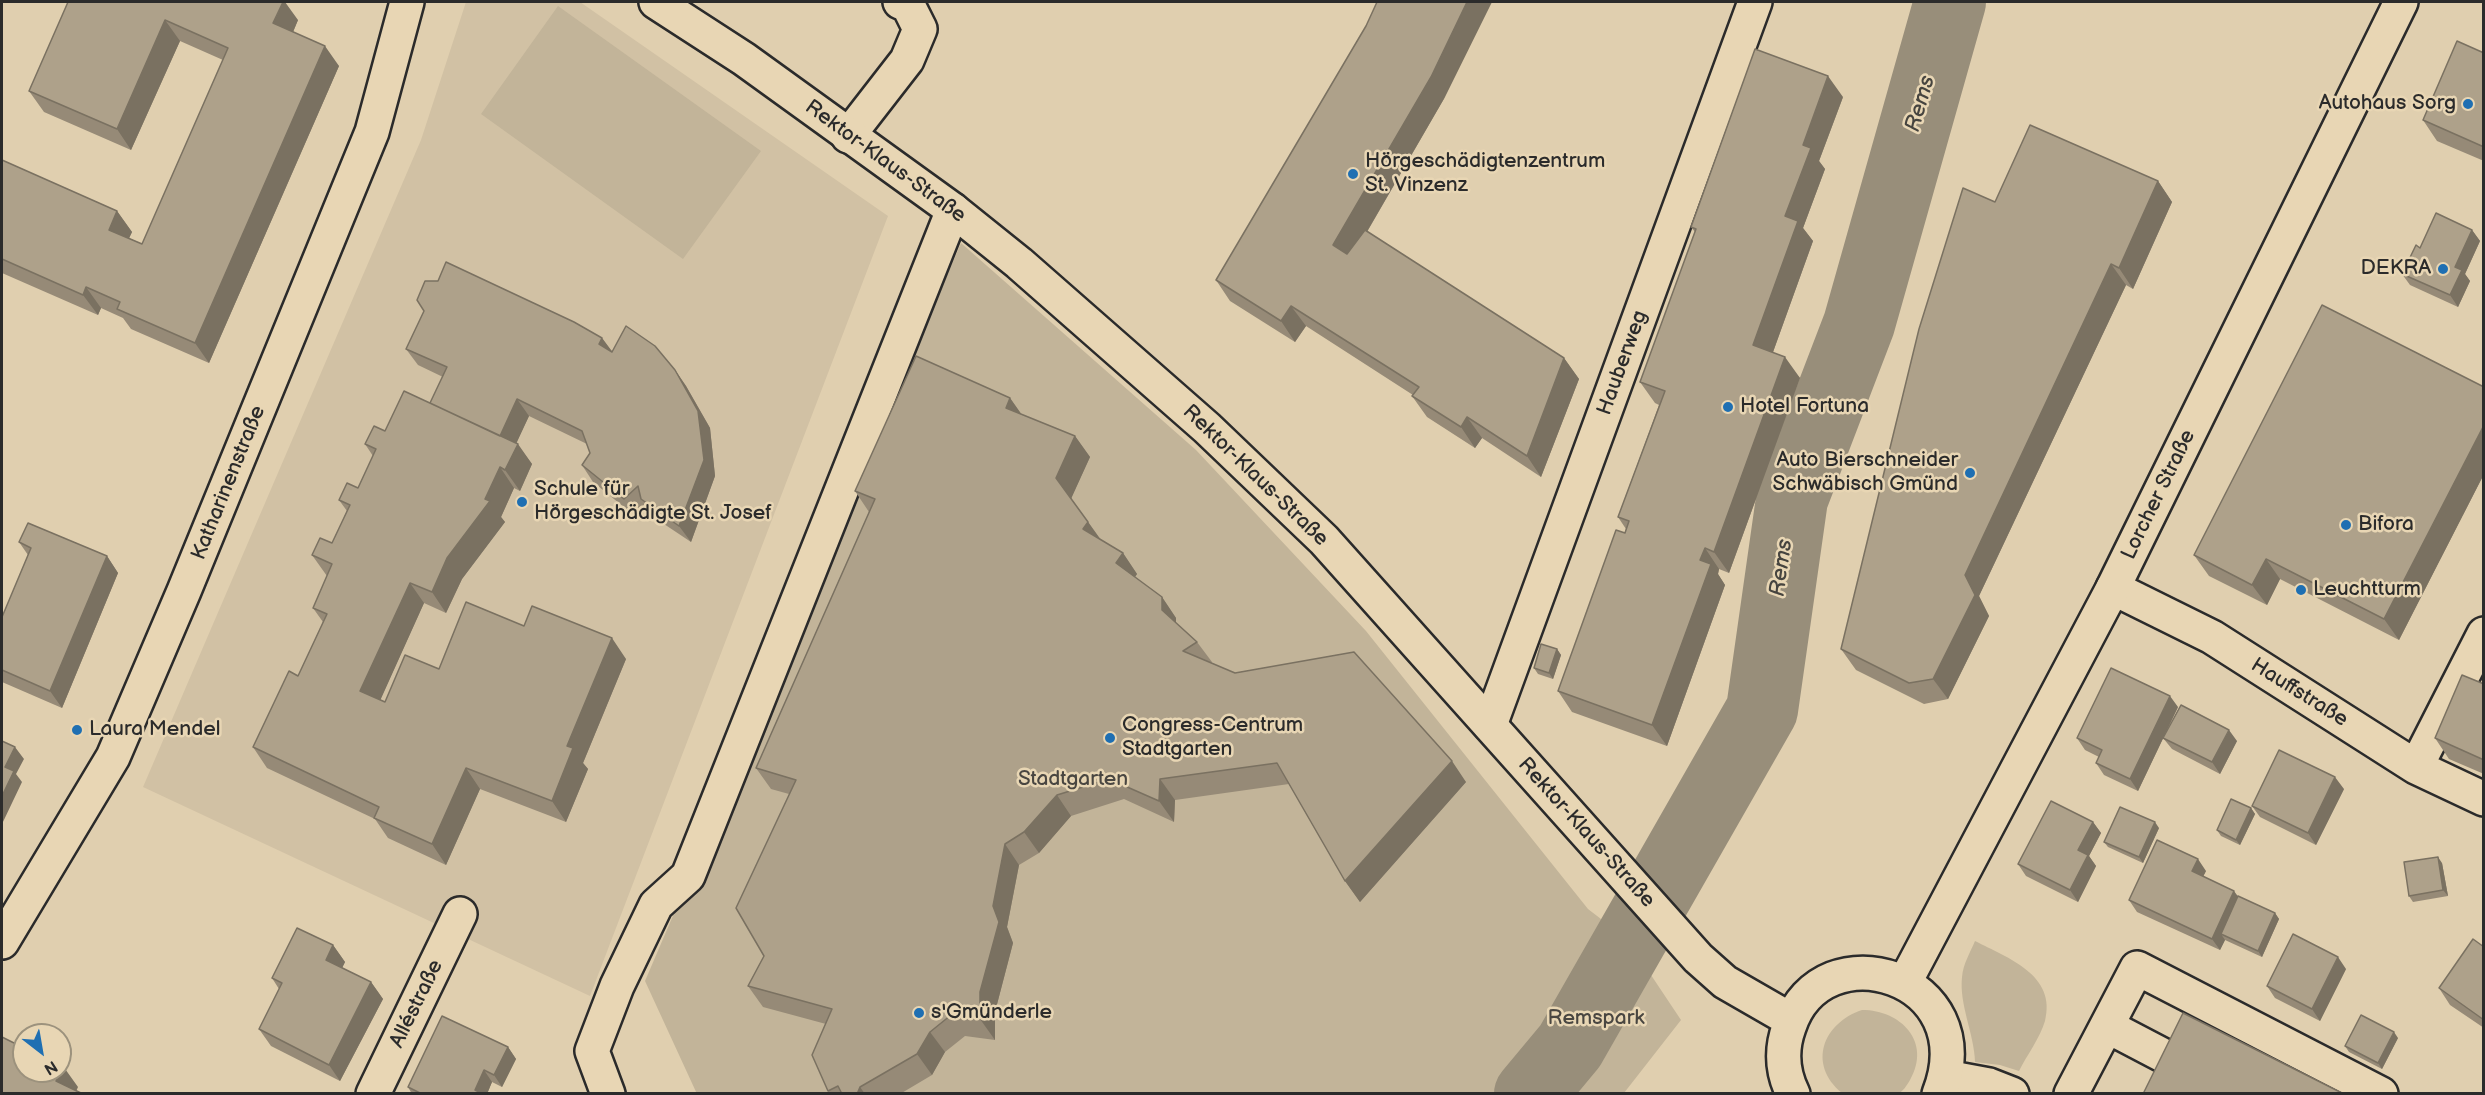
<!DOCTYPE html>
<meta charset="utf-8">
<style>
body{margin:0}
#map{position:relative;width:2485px;height:1095px;overflow:hidden;background:#e0cfaf;font-family:"Balsamiq Sans",sans-serif}
canvas{display:block}
.frame{position:absolute;inset:0;border:3px solid #2b2b2b;pointer-events:none}
.north{position:absolute;left:12px;top:1023px;width:60px;height:60px;box-sizing:border-box;background:#e8d6b4;border:2px solid #9c927d;border-radius:50%;rotate:149deg;font-size:16px;font-weight:700;line-height:24px;text-align:center;color:#2b2b2b}
.north::after{content:'';display:block;margin:auto;width:21px;height:27px;background:#1f6fb2;clip-path:polygon(50% 0,100% 100%,50% 72%,0 100%)}
</style>
<div id="map">
<canvas width="2485" height="1095"></canvas>
<div class="frame"></div>
<div class="north">N</div>
</div>
<script>
const context = document.querySelector('canvas').getContext('2d');
context.lineJoin = 'round';
function paint(path, color) {
  context.fillStyle = color;
  context.fill(path, 'evenodd');
}
function strokePath(path, color, width, dash) {
  context.strokeStyle = color;
  context.lineWidth = width;
  context.lineCap = dash ? 'butt' : 'round';
  context.setLineDash(dash || []);
  context.stroke(path);
}
function label(font, color, halo, rows, align = 'center') {
  context.font = font + ' "Balsamiq Sans",sans-serif';
  context.lineWidth = 5;
  context.setLineDash([]);
  context.textBaseline = 'middle';
  context.strokeStyle = halo;
  context.fillStyle = color;
  for (const [text, x, y, turn = 0] of rows) {
    context.save();
    context.translate(x, y);
    context.rotate((+turn || 0) * Math.PI / 180);
    context.textAlign = isNaN(turn) ? turn : align;
    if (halo) context.strokeText(text, 0, 0);
    context.fillText(text, 0, 0);
    context.restore();
  }
}
paint(new Path2D(`
 M466 2H580L888 216 590 996 143 787 421 140Z`), '#d1c1a4');
paint(new Path2D(`
 M558 6 761 151 683 259 481 114Z
 M961 243 1196 450 1366 631 1588 909 1627 939 1681 1020 1624 1093 697 1094 645 981Z
 M1975 941C2008 958 2057 975 2045 1021 2040 1038 2027 1055 2019 1071L2000 1065 1975 1062C1974 1033 1959 1005 1962 977 1963 964 1970 953 1975 941Z
 M1862 1010C1901 1010 1932 1042 1910 1080 1907 1085 1903 1092 1897 1094 1884 1095 1856 1094 1842 1093 1807 1064 1823 1023 1862 1010Z`), '#c2b499');
strokePath(new Path2D(`
 M1530 1094 1570 1046 1762 710 1792 499 1859 324 1950 2`), '#988e7a', 72);
const minor = new Path2D(`
 M848 136 907 60 920 29 908 5 900 2
 M2113 588 2212 637 2416 767 2484 799
 M1490 725 1755 2
 M2416 767 2484 634
 M2 942 113 757 184 591 372 132 407 2
 M2107 1026 2237 1094
 M1946 1077 1989 1085 2012 1094
 M373 1094 460 914
 M608 1094 592 1051 617 986 656 905 688 876 953 210
 M2071 1094 2137 968 2381 1094`);
const major = new Path2D(`
 M656 2 744 59 953 210 1019 263 1207 428 1324 540 1698 958 1725 982 1791 1020
 M1905 982 2113 588 2401 2
 M1793 1094C1782 1072 1781 1049 1789 1027 1822 927 1985 976 1939 1094`);
strokePath(minor, '#2b2b2b', 38);
strokePath(major, '#2b2b2b', 38);
strokePath(minor, '#e8d6b4', 33);
strokePath(major, '#e8d6b4', 33);
paint(new Path2D(`
 M68 2 298 20 293 32 339 66 209 363 131 329 123 318 101 308 98 315 2 273V160L117 211 132 232 129 238 142 244 223 60 180 41 131 150 44 112 29 91Z
 M2484 53V161L2437 141 2423 120Z
 M1445 97 1367 232 1564 358 1579 379 1541 477 1482 438 1475 448 1427 417 1412 396 1413 395 1306 326 1295 342 1230 301 1216 280Z
 M1843 97 1819 161 1825 169 1803 228 1813 241 1773 352 1800 378 1729 573 1719 569 1718 574 1725 585 1667 746 1572 712 1558 691 1626 529 1618 517 1659 405 1655 403 1640 382 1695 232 1691 227Z
 M2158 181 2172 202 2133 289 2126 285 1979 596 1989 616 1948 699 1924 704 1856 670 1841 649 1995 202Z
 M2472 230 2480 241 2465 274 2470 281 2458 307 2410 285 2402 274 2420 248Z
 M602 338 612 352 675 370 686 386 710 428 715 476 691 542 652 516 646 506 635 516 593 482 582 465 590 453 587 444 529 416 516 443 532 464 520 491 514 488 501 517 505 522 462 579 446 613 424 603 380 700 385 702 439 669 524 626 626 659 583 763 588 769 566 822 480 789 446 865 388 838 375 819 267 768 253 747 298 676 323 622 313 608 327 576 312 555 332 543 347 511 339 500 358 488 373 456 365 444 430 403 443 377 418 365 406 349Z
 M2484 387V474L2399 640 2280 579 2267 605 2209 576 2194 555Z
 M1010 398 1022 415 1075 436 1090 457 1071 498 1101 540 1123 553 1137 574 1135 577 1162 597 1176 618V623L1197 642 1212 662 1211 663 1466 782 1360 902 1345 881 1289 784 1175 800 1174 822 1124 799 1071 816 1039 853 1019 865 1007 927 1013 943 995 1012V1040L965 1036 945 1052 932 1075 900 1094H830L828 1091 826 1024 763 1007 748 986 764 956 789 794 771 789 756 768 869 512 855 491Z
 M19 542 107 556 118 573 62 708 2 682V617L28 555Z
 M1557 649 1561 655 1553 679 1538 674 1534 668Z
 M2484 684V774L2449 759 2435 738Z
 M2178 707 2138 791 2104 775 2096 763 2099 757 2085 750 2077 738Z
 M2163 738 2237 741 2220 774 2172 749Z
 M2344 789 2316 845 2260 817 2252 806Z
 M2251 808 2255 814 2240 845 2221 836 2217 830Z
 M2093 822 2101 833 2089 856 2096 866 2078 902 2026 876 2018 864Z
 M2159 828 2143 863 2108 847 2104 842Z
 M2442 863 2448 896 2413 902 2409 896Z
 M2206 871 2203 876 2238 896 2275 913 2279 919 2262 957 2225 940 2220 950 2137 912 2129 900Z
 M333 945 345 962 342 968 371 982 383 999 340 1081 271 1046 259 1029 279 989 272 978Z
 M2484 947V1028L2450 1005 2439 988Z
 M2346 969 2320 1021 2275 998 2267 986Z
 M2398 1038 2382 1069 2349 1052 2345 1046Z
 M508 1047 516 1059 502 1087 492 1082 487 1094H412L408 1087Z`), '#968a77');
paint(new Path2D(`
 M283 2H285L298 20 288 44 273 23Z
 M1467 2H1492L1445 97 1347 266 1333 245Z
 M165 20 180 41 131 150 117 129Z
 M325 46 339 66 209 363 195 343Z
 M1828 76 1843 97 1819 161 1825 169 1803 228 1813 241 1768 366 1753 345 1803 145Z
 M2158 181 2172 202 2133 289 2119 268Z
 M117 211 132 232 123 251 109 230Z
 M2472 230 2480 241 2465 274 2470 281 2458 307 2450 295 2455 267Z
 M2111 264 2126 285 1979 596 1989 616 1948 699 1933 679 1965 575Z
 M86 287 101 308 98 315 83 295Z
 M1291 306 1306 326 1295 342 1281 321Z
 M602 338 614 354 599 344Z
 M1785 357 1800 378 1729 573 1714 552Z
 M1564 358 1579 379 1541 477 1527 456Z
 M675 370 686 386 710 428 715 476 691 542 679 526Z
 M1010 398 1024 418 1006 408Z
 M517 399 529 416 511 455 499 438Z
 M1467 417 1482 438 1475 448 1461 427Z
 M2484 425V474L2399 640 2384 619Z
 M1075 436 1090 457 1071 499 1056 478Z
 M518 444 532 464 520 491 505 470Z
 M500 467 514 488 501 517 505 522 462 579 446 613 432 592 447 558 485 499Z
 M1088 522 1103 543 1083 529Z
 M1705 548 1719 569 1718 574 1725 585 1667 746 1652 725 1700 560Z
 M1123 553 1137 574 1130 584 1116 563Z
 M107 556 118 573 62 708 50 691Z
 M2266 559 2280 579 2267 605 2252 585Z
 M410 583 424 603 375 712 360 691Z
 M1162 597 1176 618V631L1162 610Z
 M612 638 626 659 583 763 588 769 566 822 552 801 567 746Z
 M1557 649 1561 655 1553 679 1549 673Z
 M2170 696 2178 707 2138 791 2130 779Z
 M2229 730 2237 741 2220 774 2212 762Z
 M15 747 24 759 16 774 22 782 2 824V796L5 767Z
 M1452 761 1466 782 1360 902 1345 881Z
 M466 768 480 789 446 865 432 844Z
 M2335 777 2344 789 2316 845 2308 833Z
 M1160 779 1175 800 1174 822 1159 801Z
 M1057 795 1071 816 1039 853 1024 832Z
 M2251 808 2255 814 2240 845 2236 840Z
 M2093 822 2101 833 2089 856 2096 866 2078 902 2070 890 2078 850Z
 M2155 822 2159 828 2143 863 2139 857Z
 M1005 844 1019 865 1007 927 1013 943 995 1012V1040L980 1019V992L993 906Z
 M2438 857 2442 863 2448 896 2443 890Z
 M2198 859 2206 871 2200 883 2192 871Z
 M2234 891 2242 902 2221 934 2225 940 2220 950 2212 939Z
 M2275 913 2279 919 2262 957 2258 951Z
 M333 945 345 962 338 976 326 960Z
 M2338 957 2346 969 2320 1021 2312 1009Z
 M371 982 383 999 340 1081 329 1065Z
 M930 1032 945 1052 932 1075 917 1054Z
 M2394 1032 2398 1038 2382 1069 2378 1063Z
 M508 1047 516 1059 502 1087 494 1075Z
 M63 1066 78 1087 75 1094 56 1081Z
 M484 1070 492 1082 487 1094H478L475 1090Z
 M860 1087 865 1094H857Z`), '#7a7161');
const building = new Path2D(`
 M68 2H283L273 23 325 46 195 343 117 309 120 302 86 287 83 295 2 259V160L117 211 109 230 142 244 228 48 165 20 117 129 29 91Z
 M1377 2H1467L1431 77 1333 245 1347 254 1365 230 1564 358 1527 456 1467 417 1461 427 1412 396 1419 387 1291 306 1281 321 1216 280 1366 26Z
 M2457 41 2484 53V147L2423 120Z
 M1755 49 1828 76 1803 145 1811 148 1785 216 1798 221 1753 345 1785 357 1714 552 1705 548 1700 560 1711 564 1652 725 1558 691 1616 530 1625 533 1629 521 1618 517 1665 391 1640 382 1696 229 1691 227Z
 M2030 125 2158 181 2119 268 2111 264 1965 575 1975 595 1933 679 1909 683 1841 649 1919 329 1963 188 1995 202Z
 M2436 213 2472 230 2455 267 2462 270 2450 295 2402 274 2416 245 2420 248Z
 M446 262 574 322 602 338 599 344 612 352 626 326 655 346 675 370 698 411 704 460 679 526 641 499 638 486 624 499 582 465 590 453 582 431 517 399 500 436 430 403 447 367 406 349 424 311 417 300 425 281H438Z
 M2322 305 2484 387V425L2384 619 2266 559 2252 585 2194 555Z
 M916 356 1010 398 1006 408 1075 436 1056 478 1088 522 1083 529 1123 553 1116 563 1162 597V610L1197 642 1183 651 1235 673 1354 652 1452 761 1345 881 1277 763 1160 779 1159 801 1109 779 1057 795 1024 832 1005 844 993 906 999 922 980 992V1019L951 1015 930 1032 917 1054 860 1087 857 1094H842L838 1086 828 1091 812 1055 832 1009 748 986 764 956 736 908 796 780 756 768 875 499 855 491Z
 M404 391 518 444 505 470 500 467 485 499 490 501 447 558 432 592 410 583 360 691 385 702 405 655 439 669 466 602 524 626 532 606 612 638 567 746 573 748 552 801 466 768 432 844 374 818 379 807 253 747 289 671 298 676 327 614 313 608 332 564 312 555 320 538 332 543 350 505 339 500 347 483 358 488 376 449 365 444 374 426 385 431Z
 M28 523 107 556 50 691 2 670V617L31 548 19 542Z
 M1541 644 1557 649 1549 673 1534 668Z
 M2111 668 2170 696 2130 779 2096 763 2102 750 2077 738Z
 M2462 675 2484 684V760L2435 738Z
 M2181 705 2229 730 2212 762 2163 738Z
 M2 741 15 747 5 767 14 771 2 796Z
 M2279 750 2335 777 2308 833 2252 806Z
 M2231 799 2251 808 2236 840 2217 830Z
 M2051 801 2093 822 2078 850 2088 855 2070 890 2018 864Z
 M2120 807 2155 822 2139 857 2104 842Z
 M2157 840 2198 859 2192 871 2234 891 2212 939 2129 900Z
 M2438 857 2443 890 2409 896 2404 862Z
 M2238 896 2275 913 2258 951 2221 934Z
 M297 928 333 945 326 960 371 982 329 1065 259 1029 282 983 272 978Z
 M2293 934 2338 957 2312 1009 2267 986Z
 M2473 939 2484 947V1020L2439 988Z
 M2183 1013 2344 1094H2143Z
 M2361 1015 2394 1032 2378 1063 2345 1046Z
 M442 1016 508 1047 494 1075 484 1070 475 1090 483 1094H422L408 1087Z
 M2 1037 24 1048V1071H60V1064L63 1066 56 1081 83 1094H2Z`);
paint(building, '#aea18a');
strokePath(building, '#7a7161', 1.5);
for (const [x, y, r, color] of [
 [2468,104,6,"#1f6fb2"],
 [1353,174,6,"#1f6fb2"],
 [2443,269,6,"#1f6fb2"],
 [1728,407,6,"#1f6fb2"],
 [1970,473,6,"#1f6fb2"],
 [522,502,6,"#1f6fb2"],
 [2346,525,6,"#1f6fb2"],
 [2301,590,6,"#1f6fb2"],
 [77,730,6,"#1f6fb2"],
 [1110,738,6,"#1f6fb2"],
 [919,1013,6,"#1f6fb2"]
]) {
  const dot = new Path2D();
  dot.arc(x, y, r, 0, 2 * Math.PI);
  context.fillStyle = color;
  context.fill(dot);
  strokePath(dot, '#e8d6b4', 2);
}
label('21px', '#2b2b2b', '#e8d6b4', [
 ["Autohaus Sorg",2456,104,"right"],
 ["Hörgeschädigtenzentrum",1365,162],
 ["St. Vinzenz",1365,186],
 ["DEKRA",2431,269,"right"],
 ["Hotel Fortuna",1740,407],
 ["Auto Bierschneider",1958,461,"right"],
 ["Schwäbisch Gmünd",1958,485,"right"],
 ["Schule für",534,490],
 ["Hörgeschädigte St. Josef",534,514],
 ["Bifora",2358,525],
 ["Leuchtturm",2313,590],
 ["Congress-Centrum",1122,726],
 ["Stadtgarten",1122,750],
 ["Laura Mendel",89,730],
 ["s'Gmünderle",931,1013]
], 'left');
label('21px', '#2b2b2b', '#e8d6b4', [
 ["Rektor-Klaus-Straße",885,162,36],
 ["Hauberweg",1623,363,-70],
 ["Rektor-Klaus-Straße",1255,476,44],
 ["Katharinenstraße",229,483,-68],
 ["Lorcher Straße",2159,495,-64],
 ["Hauffstraße",2299,693,32],
 ["Rektor-Klaus-Straße",1586,833,48],
 ["Alléstraße",417,1004,-64]
]);
label('21px', '#494641', '#e8d6b4', [
 ["Stadtgarten",1073,780],
 ["Remspark",1596,1019]
]);
label('italic 22px', '#46443f', '#e8d6b4', [
 ["Rems",1921,104,-74],
 ["Rems",1782,568,-82]
]);
</script>
